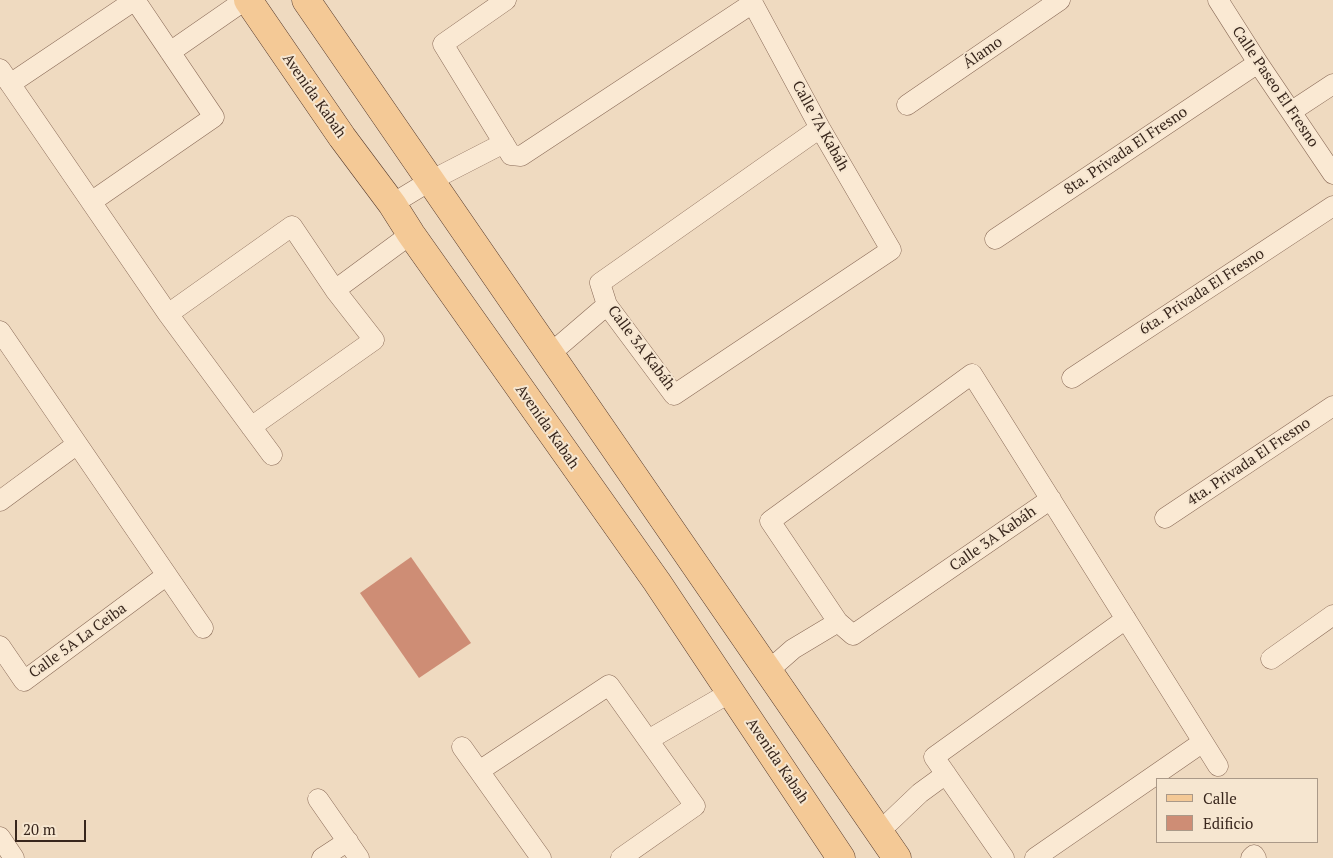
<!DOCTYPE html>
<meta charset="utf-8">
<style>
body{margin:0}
#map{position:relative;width:1333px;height:858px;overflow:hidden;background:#efdac0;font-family:"PT Serif",serif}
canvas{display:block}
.legend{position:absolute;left:1156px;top:778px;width:162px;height:65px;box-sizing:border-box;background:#f6e6d0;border:1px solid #a98;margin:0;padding:6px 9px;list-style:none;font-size:15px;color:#38261c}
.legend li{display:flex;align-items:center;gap:10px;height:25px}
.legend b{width:25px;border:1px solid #a98}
.scale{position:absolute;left:15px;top:820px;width:71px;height:22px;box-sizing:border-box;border:2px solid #38261c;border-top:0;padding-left:6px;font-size:15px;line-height:18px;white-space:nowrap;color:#38261c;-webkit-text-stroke:4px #f6e6d0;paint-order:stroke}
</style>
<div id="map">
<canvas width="1333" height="858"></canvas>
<ul class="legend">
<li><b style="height:6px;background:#f4c996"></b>Calle</li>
<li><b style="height:14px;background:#ce8d75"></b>Edificio</li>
</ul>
<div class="scale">20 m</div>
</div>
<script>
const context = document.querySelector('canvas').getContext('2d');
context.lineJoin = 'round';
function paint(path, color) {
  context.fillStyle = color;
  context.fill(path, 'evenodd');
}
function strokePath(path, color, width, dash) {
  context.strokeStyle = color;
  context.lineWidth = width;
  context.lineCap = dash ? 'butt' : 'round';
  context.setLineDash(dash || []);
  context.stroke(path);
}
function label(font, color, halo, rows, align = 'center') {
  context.font = font + ' "PT Serif",serif';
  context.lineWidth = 4;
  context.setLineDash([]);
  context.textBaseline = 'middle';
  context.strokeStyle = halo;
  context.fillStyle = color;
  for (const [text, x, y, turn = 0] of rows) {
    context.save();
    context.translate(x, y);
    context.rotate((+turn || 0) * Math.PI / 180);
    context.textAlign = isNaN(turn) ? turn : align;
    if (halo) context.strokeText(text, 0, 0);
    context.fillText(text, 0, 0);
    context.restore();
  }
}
paint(new Path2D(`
 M411 557 471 643 419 678 360 593Z`), '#ce8d75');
const street = new Path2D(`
 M506 0 443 44 511 155 521 156 753 3
 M751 0 820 128 891 250 674 395 607 305 600 283 820 128
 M1218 0 1258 63 1333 174
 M170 52 245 0
 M0 69 168 314 272 455
 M10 84 135 0 214 117 91 202
 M907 105 1060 0
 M1292 111 1333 84
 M392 204 430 181 504 143
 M995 239 1258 63
 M335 290 411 234
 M168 314 292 226 335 290 374 340 251 427
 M0 331 203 628
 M551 353 607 305
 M1072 378 1333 206
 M1051 499 853 635 838 622 770 521 972 374 1203 742 1218 766
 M0 501 76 445
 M1165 518 1333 406
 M0 646 24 681 167 575
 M1271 659 1333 615
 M768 671 793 649 838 622
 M648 740 731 692
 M462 747 541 858
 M479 771 609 685 695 806 621 858
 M318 799 359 858
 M879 832 920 793 946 774
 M0 837 14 858
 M322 858 348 841
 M1004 858 934 757 1126 619
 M1035 858 1203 742
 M1251 858 1254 855 1256 858`);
const primary = new Path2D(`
 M248 0 342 137 392 204 411 234 657 582 841 858
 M306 0 897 858`);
strokePath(street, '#896a57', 21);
strokePath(primary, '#563a2c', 29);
strokePath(street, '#fae9d3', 20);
strokePath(primary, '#f4c996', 28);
label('15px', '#38261c', '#f6e6d0', [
 ["Álamo",983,53,-35],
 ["Calle Paseo El Fresno",1275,87,56],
 ["Avenida Kabah",314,96,55],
 ["Calle 7A Kabáh",820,126,61],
 ["8ta. Privada El Fresno",1126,151,-34],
 ["6ta. Privada El Fresno",1202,292,-33],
 ["Calle 3A Kabáh",641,348,53],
 ["Avenida Kabah",547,427,55],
 ["4ta. Privada El Fresno",1249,462,-34],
 ["Calle 3A Kabáh",993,539,-35],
 ["Calle 5A La Ceiba",78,641,-36],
 ["Avenida Kabah",777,761,56]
]);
</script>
